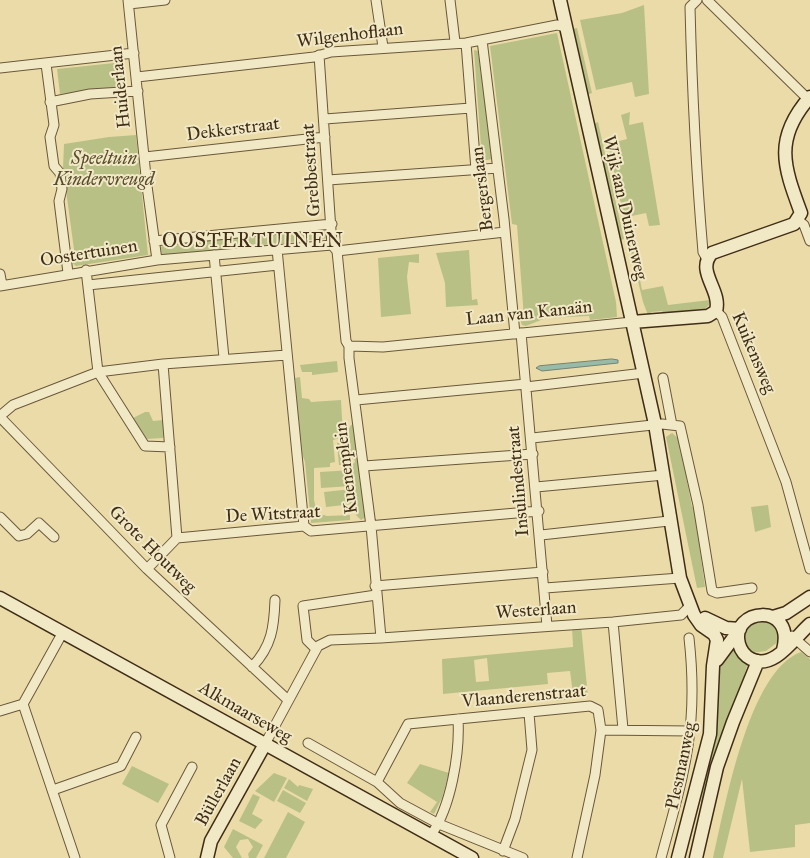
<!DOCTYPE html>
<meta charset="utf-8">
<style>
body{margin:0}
canvas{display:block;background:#eadba8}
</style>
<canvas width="810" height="858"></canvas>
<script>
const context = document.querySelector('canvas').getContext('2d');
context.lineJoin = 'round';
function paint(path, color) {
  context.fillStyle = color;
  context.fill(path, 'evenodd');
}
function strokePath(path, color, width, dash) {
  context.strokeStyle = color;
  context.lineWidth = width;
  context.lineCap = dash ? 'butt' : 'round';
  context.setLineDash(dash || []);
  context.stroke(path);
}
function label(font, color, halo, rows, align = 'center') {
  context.font = font + ' "IM FELL Great Primer",serif';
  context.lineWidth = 4;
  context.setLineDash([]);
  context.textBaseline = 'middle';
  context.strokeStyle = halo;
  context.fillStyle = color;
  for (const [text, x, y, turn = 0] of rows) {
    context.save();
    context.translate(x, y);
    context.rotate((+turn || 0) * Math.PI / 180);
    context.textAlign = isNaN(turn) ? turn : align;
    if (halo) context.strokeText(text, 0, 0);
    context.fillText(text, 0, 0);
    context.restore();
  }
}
paint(new Path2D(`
 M644 5 649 94 635 97 632 82 596 90 580 20 622 13Z
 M577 28 592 93 586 95 571 29Z
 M557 33 616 302 617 317 590 320 589 316 546 318 526 326 522 325 520 319 524 318 517 225 512 224 490 46Z
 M474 50 478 51 492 159 482 161Z
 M124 62 126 87 60 94 57 69Z
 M630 112 629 125 643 122 660 225 649 226 646 213 627 217 631 237H628L608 144 627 139 621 115Z
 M598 122 624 239 618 241 592 125Z
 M136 135 148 255 76 266 71 262 75 257 63 168 64 144 109 137Z
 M329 229V238L162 256 161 247 166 244Z
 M629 244H633L642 290 663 286 668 305 710 300 709 305 705 309 663 314 662 311 651 312V315H648L643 302Z
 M469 250 472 300 477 299 478 305 446 307 445 283 436 253Z
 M419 254V263L409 262 407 277 411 314 381 317 378 258Z
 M337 361 338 372 312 375V372H302L300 365Z
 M300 377 302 398 309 399 311 402 341 400 343 437 333 440 335 462 330 463V467L314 468V500L317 513 327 516 350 515V520L311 523 305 462 299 445 295 378Z
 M145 412H149L153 421 163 420 165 435 163 438 147 439 133 418Z
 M355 424 366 517 361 520 356 515 353 504 326 507 324 492 352 489V486L321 488 320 472 351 470V466L355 462 354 458 343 465H339L337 443 350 442C347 435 347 432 351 425Z
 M672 433 679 439 692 507 694 506 705 587 697 588 666 437Z
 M768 505 771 527 755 532 751 507Z
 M761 621 777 623 779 641 766 651 751 653 744 648 745 629 751 624Z
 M581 625 588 697 556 701 557 695 573 694 570 671 547 673 548 684 443 694 442 659 573 647 572 627ZM487 658 489 681 476 682 474 660Z
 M728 646 749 659 692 858H690L701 811V800L713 727 718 666Z
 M801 652 810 659V823L795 825V847L750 852 742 779 723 858H713C725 808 748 671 801 652Z
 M420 764 449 773 442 798 434 814 430 812 437 802 407 783Z
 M132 766 169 784 158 803 122 784Z
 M274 773 287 778 274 802 255 791Z
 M289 779 298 787 299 785 313 789 307 801 284 788Z
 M283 790 306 803 300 813 277 801Z
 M253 794 260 797 252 814 263 820 255 829 239 821Z
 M288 812 305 822 286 858H264Z
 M233 829 263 845 256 858H249L248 854 253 847 248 839 240 840 236 847 242 858H233L224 847Z`), '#b9c086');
const water = new Path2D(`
 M612 359 618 360V363L542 371 536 368 539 366Z`);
paint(water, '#98bba9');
strokePath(water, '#75826e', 1);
const street = new Path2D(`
 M128 0 147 186 157 260
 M376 0 383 47
 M450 0 455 42
 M697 0 690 7C692 88 696 170 703 252L707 259
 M707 0 810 101
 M129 4 165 0
 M482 40 504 219 515 334
 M466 43 476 170
 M319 55 332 245 337 251 346 341 349 346 383 347 632 322
 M46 64 54 125 50 137 54 166 60 173 62 189 59 201 68 273
 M0 68 134 53
 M137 77 314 57 331 52 466 43 557 25 566 27
 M50 102 90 94 138 91
 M325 119 471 108
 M145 157 325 137
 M328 180 498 168
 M798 220 804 225 810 241
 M154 241 332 224
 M277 249 304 526
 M337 251 505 232
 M214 255 224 358
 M86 270 98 372 145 446 170 447
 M0 274 2 285
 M88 285 278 265
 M0 286 157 260 332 245
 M716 311 722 317 786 482 810 569
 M521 333 547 626
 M663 378 672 425
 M526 387 644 373
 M356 400 526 384
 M0 416 13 405 98 372 163 364 287 355
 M0 417 147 569 288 700
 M532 438 662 424 680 426 698 505 712 591 717 593 752 588
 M364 466 533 454
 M536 487 664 475
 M0 517 19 536 27 534 39 523 54 537
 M541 535 669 521
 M177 538 304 526 311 531 539 511
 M147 569 177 538 163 364
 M375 586 543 572
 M545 588 680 578
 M613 622 623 729
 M63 632 23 704 75 858
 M792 636 810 652
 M381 638 613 622 681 615 690 606
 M316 649 307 640 303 606 376 595
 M252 667C272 646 274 627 275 600
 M0 711 23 704
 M308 743 377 782 400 803 439 824 523 858
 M265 744 318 646 330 640 381 638 371 526 349 358V346
 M377 782 408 724 590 706 598 710 601 730 690 731
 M53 790 121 766 136 737
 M431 835C451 807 460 753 458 719
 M503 851 515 819 532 750 529 713
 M170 858 161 825 192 767
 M577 858 595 775 601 730
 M661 858C673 813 688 766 691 719 693 692 692 665 689 638`);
const secondary = new Path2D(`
 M560 0 655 424 680 578 694 615 701 625 714 634 717 640 713 666 710 734 678 858
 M632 322 708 316 716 311C722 290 695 271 712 253L794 224 801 213C784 167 773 139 810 97
 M0 598 472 858
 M773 617 786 613 810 597
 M705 618 726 628 740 629
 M783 650C796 601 729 608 739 644 741 651 745 656 751 659 774 671 795 637 810 624
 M717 660 740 629
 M207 858 211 841 265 744
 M696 858 717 767 733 722 758 661`);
strokePath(street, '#6a583a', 11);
strokePath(secondary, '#402d16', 15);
strokePath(street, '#f1e8c6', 9);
strokePath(secondary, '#f1e8c6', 12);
label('18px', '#402d16', '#f1e8c6', [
 ["Wilgenhoflaan",350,36,-7],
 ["Huiderlaan",121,87,-96],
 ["Dekkerstraat",233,130,-7],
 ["Grebbestraat",312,170,-94],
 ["Bergerslaan",483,189,-97],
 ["Wijk aan Duinerweg",624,208,77],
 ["Oostertuinen",89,254,-9],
 ["Laan van Kanaän",529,314,-6],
 ["Kuikensweg",753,353,67],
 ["Kuenenplein",347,468,-97],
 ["Insulindestraat",519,481,-95],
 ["De Witstraat",273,515,-3],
 ["Grote Houtweg",152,550,45],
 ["Westerlaan",536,611,-4],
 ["Vlaanderenstraat",524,697,-5],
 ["Alkmaarseweg",245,713,30],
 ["Plesmanweg",682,766,-78],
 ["Büllerlaan",219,792,-61]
]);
label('italic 18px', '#584a2c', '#f1e8c6', [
 ["Speeltuin",104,160],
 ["Kindervreugd",104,181]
]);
context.letterSpacing = '1px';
label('20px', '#402d16', '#f1e8c6', [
 ["OOSTERTUINEN",253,242]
]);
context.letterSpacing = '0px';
</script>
